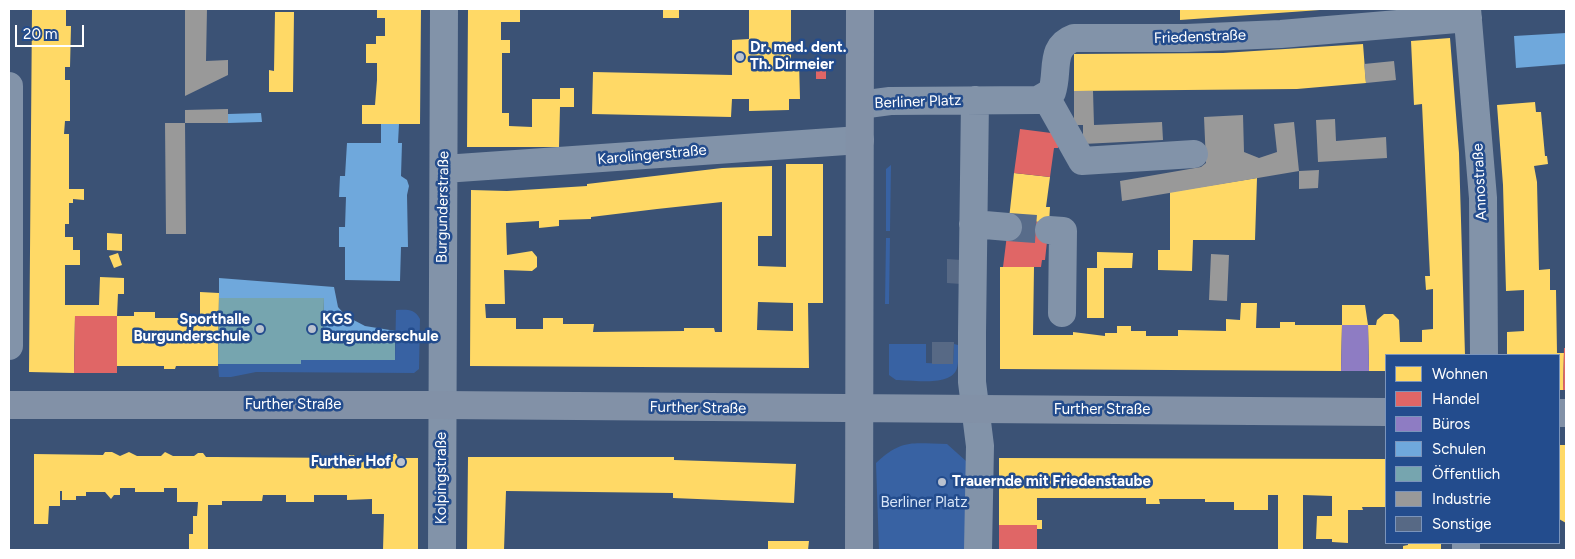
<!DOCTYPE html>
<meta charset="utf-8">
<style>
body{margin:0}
#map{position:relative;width:1575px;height:559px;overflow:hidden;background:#3b5275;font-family:Figtree,sans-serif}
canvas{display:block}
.frame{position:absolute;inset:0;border:10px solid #fff;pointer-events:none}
.legend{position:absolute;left:1385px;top:354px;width:175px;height:190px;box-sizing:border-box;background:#234c8d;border:1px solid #7b94bb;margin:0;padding:6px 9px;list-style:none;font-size:15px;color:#fff}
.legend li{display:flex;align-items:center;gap:10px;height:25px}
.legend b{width:25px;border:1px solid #7b94bb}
.scale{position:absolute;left:15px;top:25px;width:69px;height:22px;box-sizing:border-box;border:2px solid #fff;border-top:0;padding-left:6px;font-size:15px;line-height:18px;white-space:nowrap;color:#fff;-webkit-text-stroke:4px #234c8d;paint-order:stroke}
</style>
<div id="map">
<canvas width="1575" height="559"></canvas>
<div class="frame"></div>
<ul class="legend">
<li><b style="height:14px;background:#ffd966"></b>Wohnen</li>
<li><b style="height:14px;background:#e06666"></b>Handel</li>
<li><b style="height:14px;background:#8e7cc3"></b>Büros</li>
<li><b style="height:14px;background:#6fa8dc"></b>Schulen</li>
<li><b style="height:14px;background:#76a5af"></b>Öffentlich</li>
<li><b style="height:14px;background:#999"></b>Industrie</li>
<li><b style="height:14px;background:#576985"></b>Sonstige</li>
</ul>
<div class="scale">20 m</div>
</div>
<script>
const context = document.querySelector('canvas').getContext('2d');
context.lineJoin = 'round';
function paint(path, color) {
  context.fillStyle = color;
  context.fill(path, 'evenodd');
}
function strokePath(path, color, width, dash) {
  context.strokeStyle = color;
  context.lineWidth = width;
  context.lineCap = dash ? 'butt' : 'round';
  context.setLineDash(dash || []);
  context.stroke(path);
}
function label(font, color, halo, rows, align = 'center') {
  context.font = font + ' Figtree,sans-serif';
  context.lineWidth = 5;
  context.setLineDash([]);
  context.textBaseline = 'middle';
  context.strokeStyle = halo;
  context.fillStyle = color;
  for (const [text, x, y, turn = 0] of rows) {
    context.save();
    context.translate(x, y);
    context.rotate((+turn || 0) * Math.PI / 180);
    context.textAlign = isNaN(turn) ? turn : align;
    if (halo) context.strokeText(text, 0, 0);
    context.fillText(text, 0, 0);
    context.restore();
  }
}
paint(new Path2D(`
 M891 165 890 231H886V169Z
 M886 238H890L889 304H885Z
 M396 310C406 310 414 308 420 319L419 369 414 373 256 372 231 377H219L218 364 301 363V360H395Z
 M889 344H926V363L953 364 954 344 958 345C958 352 959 362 957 368 952 387 911 380 896 380L889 375Z
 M947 444 966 461 970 550H879L876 463C903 438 913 444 947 444Z`), '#3862a3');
paint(new Path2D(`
 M32 9H66V26H71L70 67H65V80H70V121H65L64 134H69V189H84V200L73 199V203H69V224H65V237H73V250H80V265H65V305H99L100 277 124 278V294H118L117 316H75L74 373 29 372Z
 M377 9H421L420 124H362V105H375L377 80V63H366V44H376V36H385V18H377Z
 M468 9H520V22H501V40H510V53H502V113H509V126L532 127V99H560V88H574V107H560L559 147H467Z
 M663 9H679V18H663Z
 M749 9H791V61H799L800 99H789V110L749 111V99H732L731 117 592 114 593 72 732 75V40L749 39Z
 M1180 9H1320V10L1180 20Z
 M275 12H294L293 92H269V70L274 71Z
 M1450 38 1459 153 1465 355H1386V371H1369L1368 325H1376L1377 320 1384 314H1393L1399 320 1400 342H1422V330L1433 329V289L1426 290 1425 276H1430L1422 104 1414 105 1411 41Z
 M1363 44 1366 83 1297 89 1074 91V54L1223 53Z
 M1535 102 1536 112H1541L1545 156H1547L1548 164 1534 166 1537 182 1539 270 1550 269V290H1556L1557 353H1564L1563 390H1559V355H1507V332L1524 331V290L1506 291 1503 185 1497 105Z
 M786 164H823V303H808L809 368 470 366 471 190 507 191 587 186V184L722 168 772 166V236H758V266L786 267ZM722 202V332H715L714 328H684V331L593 332 594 324H563V318H543V329H516V318H486L485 304H505L504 270 532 271 537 267V257L532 251 507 255 506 223 539 221V228L559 226V220L591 219V217L657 209ZM758 302 793 303V331L757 330Z
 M1014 173 1050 177 1046 207H1050L1049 223 1009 219Z
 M1257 178 1255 240H1193L1192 271 1158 270V250H1170V192Z
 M107 233 122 234V251L107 250Z
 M1097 252 1133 253 1132 268H1104V318H1087V268H1097Z
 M118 253 122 265 114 268 109 256Z
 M1000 267H1034L1033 335H1073V332L1105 336V333H1117V326H1131V331H1146V336H1178V330L1226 331V319L1240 320 1241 303H1257L1256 328H1280V322H1295V325H1342L1341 371 1000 369Z
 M200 292 219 293 218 366H176L175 369H164V366H117V316H134V312H155V318H200Z
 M1342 305H1365L1368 325H1342Z
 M1559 445H1566V523L1559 519Z
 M105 452H112L120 456 129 452 137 456H161L165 452 173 456H194L198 453H203L206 457H215L349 458V455H354L355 458H384L387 454H396L398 458H418V550H383L384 514H372V499L347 500V495H314V502H286V495H263L262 501H222V505H208V550H189V534H193V516H197L198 502H177V488H164V492H135V488H120V495H114L111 499 105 492H86V496H76V500H62V491H60V506H49L48 524H34V454L103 455Z
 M468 457H674V460L796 464 794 503 673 498V493L506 491 504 550H467Z
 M999 458 1386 459V507H1362L1363 510H1348V543L1332 542V539H1316L1317 516H1332V496L1303 495V550H1278V495H1268V510H1234V502H1205V499H1159L1160 504H1146V498H1037V520H1042V529H1037V525H999Z
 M768 541H809L808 550H768Z
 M1408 543H1441V550H1403V546L1408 545Z`), '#ffd966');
paint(new Path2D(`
 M816 63H826V79H816Z
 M1020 129 1059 134 1058 148H1054L1050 177 1014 173Z
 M1009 219 1049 223 1045 260H1042L1041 267H1003Z
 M75 316H117V373H74Z
 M1564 348H1566V390H1563Z
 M999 525H1037V550H999Z`), '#e06666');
paint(new Path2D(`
 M1342 325H1368L1369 371H1341Z`), '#8e7cc3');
paint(new Path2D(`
 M1566 33V64L1516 68 1514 36Z
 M261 113 262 122 228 123V114Z
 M381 124H399L398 143H402L401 176 407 180 409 186 407 195 408 247H401L400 281 345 280V247H339V227H345L346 197H339L340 176H345L347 143H381Z
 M219 278 334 287 338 307 346 316 365 326 396 331 395 342 323 341 324 298H219Z`), '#6fa8dc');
paint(new Path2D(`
 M219 298H324L323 341 395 342V360H301V364H218Z`), '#76a5af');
paint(new Path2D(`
 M185 9H207L206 61 228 60V75L185 96Z
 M1394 61 1396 80 1366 83 1364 64Z
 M1074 91H1093L1094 125 1162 122 1163 140 1083 144V125H1074Z
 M228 109V123H185L186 234H166L165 123H185V110Z
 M1243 115 1244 152 1259 158 1277 152 1274 124 1294 122 1299 171 1122 201 1120 181 1201 167 1206 163 1204 117Z
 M1335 119 1336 141 1386 137 1387 158 1318 162 1316 120Z
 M1319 170 1318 188 1299 189V171Z
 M1211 254 1229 255 1227 301 1209 300Z`), '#999');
paint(new Path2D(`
 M947 259 961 260V284L947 283Z
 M932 342H954L953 364H932Z`), '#576985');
strokePath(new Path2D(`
 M1008 227 1049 230`), '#586c8a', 28, [28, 14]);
strokePath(new Path2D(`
 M1467 9 1483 198 1484 355
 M9 86V346
 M1046 97 1082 161 1194 154
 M975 100 972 333V382L980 446 978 550
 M860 105 890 101 1038 100 1052 92C1059 71 1049 47 1074 38H1186L1281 34 1468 18
 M444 169 860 140
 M973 224 1008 227
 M1049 230 1063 231 1062 313
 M442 550 444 9
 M1466 550V543`), '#8293a9', 28);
strokePath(new Path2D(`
 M9 405H441L1386 412
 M1559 413H1566
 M859 550 860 9`), '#8291a7', 28);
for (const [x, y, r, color] of [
 [740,57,5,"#bac2cf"],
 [260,329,5,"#bac2cf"],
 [312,329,5,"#bac2cf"],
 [401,462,5,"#bac2cf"],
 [942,482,5,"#bac2cf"]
]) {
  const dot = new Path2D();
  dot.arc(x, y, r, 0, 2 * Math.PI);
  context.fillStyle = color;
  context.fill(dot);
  strokePath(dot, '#234c8d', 2);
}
label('15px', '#fff', '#234c8d', [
 ["Friedenstraße",1200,37,-2],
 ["Berliner Platz",918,102,-2],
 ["Karolingerstraße",652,155,-5],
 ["Annostraße",1480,182,-93],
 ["Burgunderstraße",443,207,-89],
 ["Further Straße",293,405],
 ["Further Straße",698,408,1],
 ["Further Straße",1102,410],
 ["Kolpingstraße",442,478,-90]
]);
label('bold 15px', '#fff', '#234c8d', [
 ["Dr. med. dent.",750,48],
 ["Th. Dirmeier",750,65],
 ["Sporthalle",250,320,"right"],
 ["Burgunderschule",250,337,"right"],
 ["KGS",322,320],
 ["Burgunderschule",322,337],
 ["Further Hof",391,462,"right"],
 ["Trauernde mit Friedenstaube",952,482]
], 'left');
label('15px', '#d7e5f8', '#234c8d', [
 ["Berliner Platz",924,503]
]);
</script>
